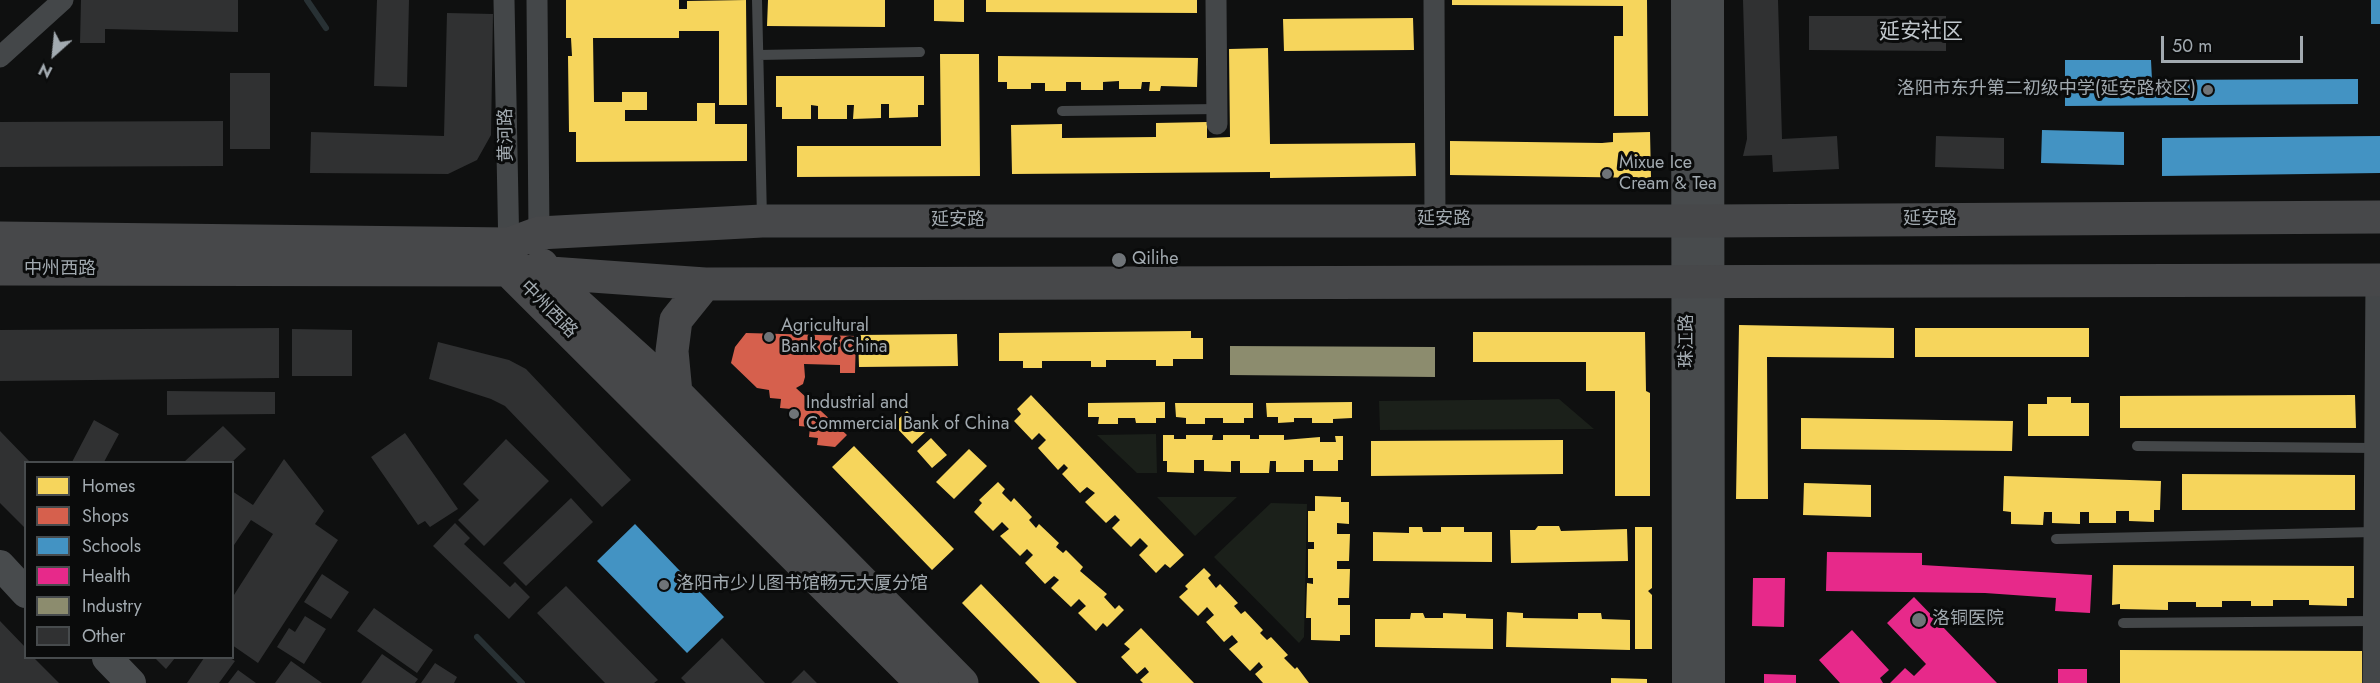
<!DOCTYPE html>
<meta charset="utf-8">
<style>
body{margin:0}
#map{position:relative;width:2380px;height:683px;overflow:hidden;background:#0f1010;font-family:Jost,sans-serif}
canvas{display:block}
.legend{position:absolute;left:24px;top:461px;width:210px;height:198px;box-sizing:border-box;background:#0a0b0b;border:2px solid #474b4d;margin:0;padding:8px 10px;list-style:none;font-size:18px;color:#a2aab0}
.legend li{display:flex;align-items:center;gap:12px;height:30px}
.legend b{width:30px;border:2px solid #474b4d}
.north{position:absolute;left:24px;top:24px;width:60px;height:60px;-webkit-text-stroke:4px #0a0b0b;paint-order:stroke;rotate:207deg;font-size:16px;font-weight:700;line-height:24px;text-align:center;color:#a2aab0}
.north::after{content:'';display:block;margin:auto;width:21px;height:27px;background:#a2aab0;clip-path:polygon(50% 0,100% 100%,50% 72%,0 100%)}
.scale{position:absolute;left:2161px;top:36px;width:142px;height:27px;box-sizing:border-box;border:3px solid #a2aab0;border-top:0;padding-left:8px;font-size:18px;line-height:21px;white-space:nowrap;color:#a2aab0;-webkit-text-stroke:4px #0a0b0b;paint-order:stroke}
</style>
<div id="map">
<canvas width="2380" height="683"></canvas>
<ul class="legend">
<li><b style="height:16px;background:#f6d55c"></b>Homes</li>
<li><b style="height:16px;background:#d6604d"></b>Shops</li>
<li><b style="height:16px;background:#4393c3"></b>Schools</li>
<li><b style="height:16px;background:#e7298a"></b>Health</li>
<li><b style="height:16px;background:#8c8c6e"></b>Industry</li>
<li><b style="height:16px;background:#303132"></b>Other</li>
</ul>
<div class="north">N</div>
<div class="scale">50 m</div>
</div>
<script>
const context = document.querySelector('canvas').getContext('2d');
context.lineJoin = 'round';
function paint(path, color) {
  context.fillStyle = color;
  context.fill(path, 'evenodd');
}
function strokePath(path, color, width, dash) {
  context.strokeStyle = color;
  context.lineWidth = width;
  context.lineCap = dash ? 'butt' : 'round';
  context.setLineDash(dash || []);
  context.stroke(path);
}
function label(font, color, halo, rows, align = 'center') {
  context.font = font + ' Jost,"Noto Sans SC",sans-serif';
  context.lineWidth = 6;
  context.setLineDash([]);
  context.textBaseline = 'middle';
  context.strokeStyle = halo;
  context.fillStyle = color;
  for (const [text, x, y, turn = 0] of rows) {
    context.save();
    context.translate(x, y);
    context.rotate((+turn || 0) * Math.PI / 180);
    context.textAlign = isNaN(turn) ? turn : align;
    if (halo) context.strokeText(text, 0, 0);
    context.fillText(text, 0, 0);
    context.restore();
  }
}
paint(new Path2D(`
 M1559 399 1594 429 1380 430 1379 401Z
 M1156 434 1157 473H1137L1097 435Z
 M1157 497H1237L1195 536Z
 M1271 503 1307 504 1304 637 1299 643 1214 557Z`), '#1b201a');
paint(new Path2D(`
 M566 0H679V9H687V1L746 0 747 105H719V31H679V38H593L594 102H622V92H647V110H625V121H697V103H715V124H747V161L576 162V132H569L568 56H572L571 38H566Z
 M768 0H885V27L767 26Z
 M934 0H964V22L934 21Z
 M986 0H1197V13L986 12Z
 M1452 0H1647L1648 116H1614V36H1623V6L1452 5Z
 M1413 18 1414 50 1284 51 1283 19Z
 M1268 48 1270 144 1415 143 1416 176 1270 178V172L1012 174 1011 125 1062 124V138L1156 137V123L1207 122V138L1230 137 1229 49Z
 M940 54H979L980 176 797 177V146H941Z
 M998 56 1198 58 1197 87 1161 86 1160 91H1149L1150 82H1142L1141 89H1119V81L1103 82V90H1081V82H1066V91H1045V83H1031V89H1007V82H998Z
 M776 76H924V105H918V117L889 118V104H881V118L853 119 854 105H847V119H818V106L811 105V119H782V107H776Z
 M1650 132 1651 178 1450 175V141L1602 143 1613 142V133Z
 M1739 325 1894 328V358L1767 357 1768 499H1736Z
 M1915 328H2089V357H1915Z
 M1191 331V338H1203V359H1173V366H1156V360H1106V367H1091V361H1042V368H1023V361H999V333Z
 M1473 332H1645L1646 391 1650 393V496H1615V391H1586V362H1473Z
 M957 334 958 366 859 367 858 335Z
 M1031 395 1184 555 1170 568 1165 564 1156 573 1139 555 1148 546 1140 538 1131 547 1112 528 1120 520 1115 515 1106 523 1085 502 1095 493 1087 487 1080 493 1062 474 1068 468 1064 464 1058 470 1038 448 1046 440 1039 433 1032 440 1014 421 1021 414 1017 409Z
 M2355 395 2356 428H2120V396Z
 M2047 397H2071V403H2089V436H2028V404H2047Z
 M1165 402V418H1156V423H1136L1135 418H1118V424H1098L1099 417H1088V403Z
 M1352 402V418L1333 419V423H1312V418H1294V422L1278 423V417H1267L1266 403Z
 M1175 403H1253V418H1244V423H1223V418H1205V424H1186V418L1176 417Z
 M907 411 926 431 912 444 893 424Z
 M1801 418 2013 421 2012 451 1801 449Z
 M1163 435H1174V439H1186V435H1213L1212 440H1223V435H1250V439H1259V435H1284V440L1320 437V442H1336L1335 436H1343V460H1338V471H1313V460H1304V472H1276V461H1270L1269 473H1240V461H1231V472L1204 471V460H1194V473L1167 472V461H1163Z
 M931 438 947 455 932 468 917 451Z
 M1563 440V474L1371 476V441Z
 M854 446 954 549 932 570 832 467Z
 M969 449 987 466 954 499 936 482Z
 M2182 474 2355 475V510H2182Z
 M2004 476 2161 481 2160 510H2154V522L2129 521V511H2116V523H2089V512H2080V524L2052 523V512H2044L2043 525 2011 524V512L2003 511Z
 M998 482 1005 489 1002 493 1011 502 1014 498 1032 517 1029 520 1036 528 1039 524 1059 543 1056 547 1063 553 1066 550 1083 567 1080 571 1107 594 1104 597 1115 609 1119 605 1124 610 1107 627 1103 623 1096 631 1078 613 1086 606 1079 599 1071 607 1051 588 1059 580 1054 576 1045 584 1025 563 1033 555 1027 549 1020 556 1000 536 1009 529 1002 522 993 531 974 512 982 503 979 500Z
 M1804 483 1871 485V517L1803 515Z
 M1315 496 1341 497V502H1349V524L1337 523V534H1350L1349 561H1337V569H1350L1349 598H1338V605H1350V635H1340V641L1311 640V618H1306L1307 583 1313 584V578H1308V549H1314V542H1308V511H1315Z
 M1538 526H1559L1561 531 1627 529 1628 561 1511 563 1510 530H1535Z
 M1409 527H1422L1423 532H1441V527H1464V532H1492V562L1373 561V532L1409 533Z
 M1635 527H1652V588L1648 591 1652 595V649H1635Z
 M2113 565 2354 566V598H2347V606L2309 605V600H2273V606H2251V601H2222V607H2196V602H2168V610L2120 609V604L2112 605Z
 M1204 568 1211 575 1208 578 1216 588 1220 584 1238 603 1234 606 1241 614 1245 611 1263 630 1260 633 1267 640 1271 637 1288 655 1284 658 1295 669 1297 667 1309 683H1263L1255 674 1263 667 1259 662 1250 671 1229 649 1238 642 1232 635 1224 642 1206 622 1214 615 1207 607 1198 616 1179 597 1188 589 1185 586Z
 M981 584 1077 683H1040L962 603Z
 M1507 612 1523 613V618L1578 619V613H1601L1602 619 1630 620V650L1506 647Z
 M1411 613H1423L1425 618H1443V613L1466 614V618L1493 619V649L1375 647V619H1410Z
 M1141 628 1194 683H1143L1140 680 1149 672 1145 667 1137 674 1121 657 1130 649 1124 644Z
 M2120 650 2362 651V683H2120Z
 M1611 678 1647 679V683H1611Z`), '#f6d55c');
paint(new Path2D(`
 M746 333 856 336 855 373H840V365L804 364 805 377 803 384 796 388 847 435 835 447 817 445 818 438 809 437 810 427 799 426V418L790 417 791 409 780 408 781 399 770 398 769 390 757 388 731 363 735 347Z`), '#d6604d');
paint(new Path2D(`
 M2371 0H2380V24H2371Z
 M2065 60H2151L2152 80 2358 79V104L2065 106Z
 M2042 130 2124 132V165L2041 163Z
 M2380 136V173L2162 176V138Z
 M635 524 724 617 687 653 597 561Z`), '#4393c3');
paint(new Path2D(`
 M1827 552 1922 553V565L2092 575 2090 613 2055 611 2056 598 1985 593 1826 591Z
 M1753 578H1785L1784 627 1752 626Z
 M1914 597 1997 683H1890L1905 668 1914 676 1926 664 1887 623Z
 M1852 630 1889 670 1880 678 1883 683H1840L1819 660Z
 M2058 669H2087V683H2058Z
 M1764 674 1796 675V683H1764Z`), '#e7298a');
paint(new Path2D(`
 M1230 346 1435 347V377L1230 375Z`), '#8c8c6e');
strokePath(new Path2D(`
 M307 0 326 28
 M477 637 522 683`), '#283134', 6);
paint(new Path2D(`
 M81 0H238V32L105 29V43H80Z
 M377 0H409L407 87 374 86Z
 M1743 0H1778L1782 139 1837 136 1839 169 1773 172 1772 155 1743 156 1747 139Z
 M447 13 493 14 491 135 477 160 448 174 310 173 311 132 444 136Z
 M1809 16H1946V51L1809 50Z
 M230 73H270V149H230Z
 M223 121V166L0 167V122Z
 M1936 136 2004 138V169L1935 167Z
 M279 328V378L0 381V330Z
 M292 329 352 330V376H292Z
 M438 342 509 360 526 369 631 480 602 507 505 406 491 399 429 379Z
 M167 391 275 392V414L167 415Z
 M94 420 119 434 104 462H72Z
 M223 426 246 449 232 462H184Z
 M0 431 30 462H26V529L0 503Z
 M405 433 458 509 430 527 425 521 418 525 371 457Z
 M506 439 549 481 484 546 458 520 479 500 463 484Z
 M284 459 324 511 315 524 338 540 258 663 232 645V598L273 534 251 520 232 548V491L253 505Z
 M571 498 593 522 526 586 503 563Z
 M455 523 470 538 464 544 510 587 515 582 530 597 509 619 433 546Z
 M322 574 349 592 331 619 304 602Z
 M566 586 658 680 654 683H605L537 613Z
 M374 608 433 650 417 673 357 631Z
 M305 616 326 629 304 664 277 647 289 628 295 632Z
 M0 621 26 648V658H34L59 683H0Z
 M722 638 765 683H686L681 678Z
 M382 654 418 679 415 683H361Z
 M155 658H175L166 669Z
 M204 658H230L235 661 219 683H187Z
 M291 661 322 683H275Z
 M435 663 457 677 454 683H421Z
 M238 670 256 683H228Z
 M804 670 817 683H791Z`), '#303132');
strokePath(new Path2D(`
 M757 0 762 218
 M759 55 920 52
 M1062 111 1217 109
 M2137 446 2375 448
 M2056 539 2374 532
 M2123 623 2374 621`), '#444749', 10);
strokePath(new Path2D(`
 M504 0 509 254
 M537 0 539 233
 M1216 0 1217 124
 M1434 0 1435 220
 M0 57 63 0
 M2373 683 2376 280`), '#444749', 21);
strokePath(new Path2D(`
 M1686 0 1687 683
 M1709 0 1710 683
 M0 565 26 593
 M107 658 131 683`), '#484b4d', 30);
strokePath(new Path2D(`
 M0 238 509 244 539 233 762 221H1710L2380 217
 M542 265 543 273 676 393 962 683
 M0 269 508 270 705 284 2380 280
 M508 270 922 683
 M676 393 672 351 676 320 705 284`), '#47484a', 33);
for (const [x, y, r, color] of [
 [2208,90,6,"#6f7478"],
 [1607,174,6,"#6f7478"],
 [1119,260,8,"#6f7478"],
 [769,337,6,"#6f7478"],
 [794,414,6,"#6f7478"],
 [664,585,6,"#6f7478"],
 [1919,620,8,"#6f7478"]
]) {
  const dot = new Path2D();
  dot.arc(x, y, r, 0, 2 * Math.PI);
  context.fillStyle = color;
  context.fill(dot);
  strokePath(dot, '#0a0b0b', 2);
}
label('18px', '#a2aab0', '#0a0b0b', [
 ["洛阳市东升第二初级中学(延安路校区)",2196,90,"right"],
 ["Mixue Ice",1619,164],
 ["Cream & Tea",1619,185],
 ["Qilihe",1132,260],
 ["Agricultural",781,327],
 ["Bank of China",781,348],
 ["Industrial and",806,404],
 ["Commercial Bank of China",806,425],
 ["洛阳市少儿图书馆畅元大厦分馆",676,585],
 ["洛铜医院",1932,620]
], 'left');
label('18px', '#a2aab0', '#0a0b0b', [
 ["黄河路",507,135,-91],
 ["延安路",1444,220],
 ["延安路",1930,220],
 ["延安路",958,221],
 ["中州西路",60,270],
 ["中州西路",548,310,45],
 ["珠江路",1688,341,-90]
]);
label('21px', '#c2c8cd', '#0a0b0b', [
 ["延安社区",1921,33]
]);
</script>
